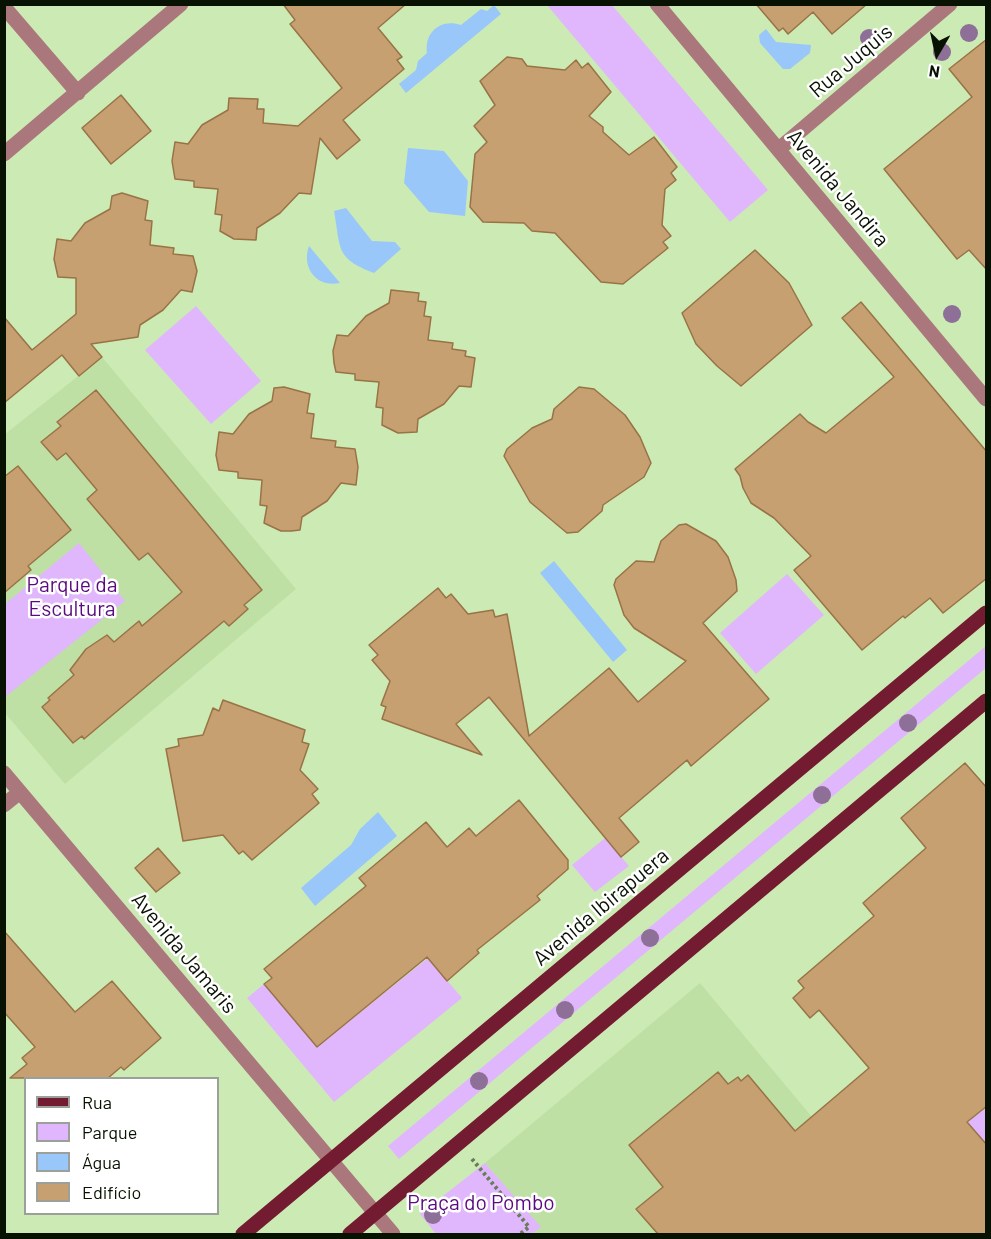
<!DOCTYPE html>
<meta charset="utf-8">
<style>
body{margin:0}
#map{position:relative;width:991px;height:1239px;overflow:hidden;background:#cceab4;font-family:Barlow,sans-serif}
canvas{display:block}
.frame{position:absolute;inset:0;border:6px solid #081202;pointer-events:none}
.legend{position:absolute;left:24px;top:1077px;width:195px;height:138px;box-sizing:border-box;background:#fff;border:2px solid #9ca09a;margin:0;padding:8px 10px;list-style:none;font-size:18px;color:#081202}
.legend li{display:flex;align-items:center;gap:12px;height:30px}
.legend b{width:30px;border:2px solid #9ca09a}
.north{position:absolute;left:907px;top:24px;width:60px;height:60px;-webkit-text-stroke:4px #fff;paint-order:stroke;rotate:189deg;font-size:16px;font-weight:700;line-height:24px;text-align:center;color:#081202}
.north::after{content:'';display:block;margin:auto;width:21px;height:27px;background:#081202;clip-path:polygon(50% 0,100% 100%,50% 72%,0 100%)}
</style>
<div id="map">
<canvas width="991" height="1239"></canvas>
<div class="frame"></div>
<ul class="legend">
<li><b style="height:8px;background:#731b30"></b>Rua</li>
<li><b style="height:16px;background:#e0b7fc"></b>Parque</li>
<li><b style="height:16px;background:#99c7f9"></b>Água</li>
<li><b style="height:16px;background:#c7a072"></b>Edifício</li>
</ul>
<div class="north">N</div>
</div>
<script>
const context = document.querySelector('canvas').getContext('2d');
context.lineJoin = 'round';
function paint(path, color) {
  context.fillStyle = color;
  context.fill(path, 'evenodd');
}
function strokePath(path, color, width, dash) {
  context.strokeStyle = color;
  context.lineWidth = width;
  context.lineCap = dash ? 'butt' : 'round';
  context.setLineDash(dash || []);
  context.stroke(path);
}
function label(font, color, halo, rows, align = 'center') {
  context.font = font + ' Barlow,sans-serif';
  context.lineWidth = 5;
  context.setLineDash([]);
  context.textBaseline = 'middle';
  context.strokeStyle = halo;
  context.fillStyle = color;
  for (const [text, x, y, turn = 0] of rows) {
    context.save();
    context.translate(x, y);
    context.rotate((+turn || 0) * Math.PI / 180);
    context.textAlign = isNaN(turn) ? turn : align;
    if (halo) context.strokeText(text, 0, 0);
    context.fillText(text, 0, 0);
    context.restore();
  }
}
paint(new Path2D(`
 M102 357 296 589 65 784 5 713 4 435Z
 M700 983 909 1233 532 1234 540 1227 485 1163Z`), '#bfe0a4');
paint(new Path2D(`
 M547 5H612L768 190 730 222Z
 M196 306 261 381 211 424 145 350Z
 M79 543 125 601 5 697V604Z
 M787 574 824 615 756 674 720 633Z
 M986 646V668L399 1159 388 1146Z
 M605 838 629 866 595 892 572 865Z
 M428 958 462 998 334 1102 247 998 264 984 317 1047Z
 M986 1108V1145L967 1122Z
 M485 1163 541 1227 532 1234H436L420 1214Z`), '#e0b7fc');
paint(new Path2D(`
 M494 5 501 14 406 93 399 84 416 70 418 61 427 53C424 32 441 18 461 25L481 9 487 11Z
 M766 29 776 42 811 45 810 53 790 69H783L760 43 759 35Z
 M408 148 444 151 468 181 465 216 429 212 404 183Z
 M346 208 372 241 395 242 401 249 374 273C335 258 341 249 334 211Z
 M309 246 340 283C317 288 301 268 309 246Z
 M554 561 627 650 613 662 540 573Z
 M378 812 397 836 315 906 301 888 351 845 360 829Z`), '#99c7f9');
const building = new Path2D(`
 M283 4H406L378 28 402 57 397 60 404 69 343 120 360 140 337 159 320 138 311 194 299 193 280 213 257 228 256 240 234 239 220 231 222 215 215 214 218 189 194 187V181L175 179 172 161 175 142 188 144 202 125 228 110 229 98 258 99 257 109H264L263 123 298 126 342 88 290 24 295 20Z
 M756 4H867L832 34 813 12 788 34 783 28 779 31Z
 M987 39V270L969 250 957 259 884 169 972 97 949 69Z
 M507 57 522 59 527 66 565 70 576 60 582 68 588 63 611 92 589 116 603 127V132L629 155 654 137 677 167 671 173 676 180 665 189 662 225 671 236 663 242 668 248 623 284 601 282 555 233 532 231 524 223 483 222 470 207 475 154 487 142 474 126 495 105 480 81Z
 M121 95 151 131 111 164 82 128Z
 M122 193 148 201 145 220 152 221 150 245 174 248 173 254 193 256 197 271 192 292 181 290 163 310 140 325 138 337 91 344 102 357 79 376 62 355 4 403V317L32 350 76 314V278L58 277 54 259 57 239 71 241 85 223 110 209 112 196Z
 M755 250 789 283 812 325 741 386 717 366 696 344 682 313Z
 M391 290 419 293 418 301 426 302 424 316 431 317 428 340 453 343 452 349 466 351 465 356 475 358 471 387 459 386 444 404 418 419 417 432 398 433 382 425 383 408 376 407 379 382 355 380V374L336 372 334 363 333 351 337 335 348 336 366 316 389 303Z
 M861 302 987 452V578L943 613 930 598 905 618 903 616 862 650 794 570 811 556 774 518 751 503 743 488 740 476 735 469 800 414 808 422 826 433 894 377 842 318Z
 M284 387 310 394 307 413 314 414 311 438 336 441 335 447 355 449 358 467 356 485 341 483 327 501 302 517 300 530 291 531H281L264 523 267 506 260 505 262 480 238 478V472L219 470 216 455 219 432 233 434 249 414 272 401 274 388Z
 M579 387 594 389 625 415 640 437 651 463 644 477 603 505 602 511 578 532 567 533 530 502 504 456 507 449 532 428 552 419 554 409Z
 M96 390 262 590 244 605 248 609 229 626 224 621 84 739 82 736 73 743 42 707 50 700 48 698 74 675 70 670 86 649 107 635 114 642 139 621 142 626 182 592 148 553 139 560 87 499 97 490 66 453 57 460 41 442 61 426 57 422Z
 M18 466 71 530 28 566 31 570 4 593V477Z
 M686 524 716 541 728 557 736 580 737 591 703 623 769 699 691 766 687 760 619 818 639 842 621 857 489 697 456 724 482 755 382 719 386 707 381 705 390 681 372 660 378 655 369 645 438 588 446 598 451 594 468 614 493 610 495 617 507 614 529 736 609 668 638 702 686 661 634 628 624 615 614 585 616 579 636 561 654 562 661 541 679 525Z
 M223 700 305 730 302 742 309 744 300 770 318 789 312 794 319 803 252 860 243 851 239 854 223 835 183 841 166 749 179 746 178 739 203 735 213 708 219 711Z
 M965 763 987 788V1106L967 1122 987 1145V1234H658L636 1209 663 1187 629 1145 718 1072 728 1084 738 1077 741 1081 748 1075 795 1131 869 1068 819 1010 810 1018 793 998 804 988 798 981 874 916 863 903 926 848 901 818Z
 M519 800 568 860V869L537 896 540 900 477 950 479 953 447 981 427 957 317 1047 264 984 272 978 264 969 366 886 359 878 426 822 447 847 469 828 476 836Z
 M158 848 180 873 156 892 135 868Z
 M4 931 75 1012 112 981 161 1038 124 1070 121 1067 108 1078H10L27 1064 22 1058 35 1047 4 1012Z`);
paint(building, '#c7a072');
strokePath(building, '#987346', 1.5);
strokePath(new Path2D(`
 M472 1159 529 1227 520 1234`), '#697d5a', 4, [3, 3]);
strokePath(new Path2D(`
 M657 4 986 399
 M4 7 78 93
 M779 149 950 4
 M4 154 181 4
 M4 773 393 1234
 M4 805 20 792`), '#aa777d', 15);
strokePath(new Path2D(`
 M243 1234 986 613
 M350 1234 986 701`), '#731b30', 15);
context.fillStyle = '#8e6f97';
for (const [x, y] of [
 [969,33],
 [869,38],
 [942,52],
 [952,314],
 [908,723],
 [822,795],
 [650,938],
 [565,1010],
 [479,1081],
 [433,1215]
]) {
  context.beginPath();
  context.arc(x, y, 9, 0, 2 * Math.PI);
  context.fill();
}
label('21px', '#081202', '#fff', [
 ["Rua Juquis",851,61,-40],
 ["Avenida Jandira",838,188,50],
 ["Avenida Ibirapuera",601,907,-40],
 ["Avenida Jamaris",184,953,50]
]);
label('21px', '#5b0b7f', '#fff', [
 ["Parque da",72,585],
 ["Escultura",72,609],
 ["Praça do Pombo",481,1203]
]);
</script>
